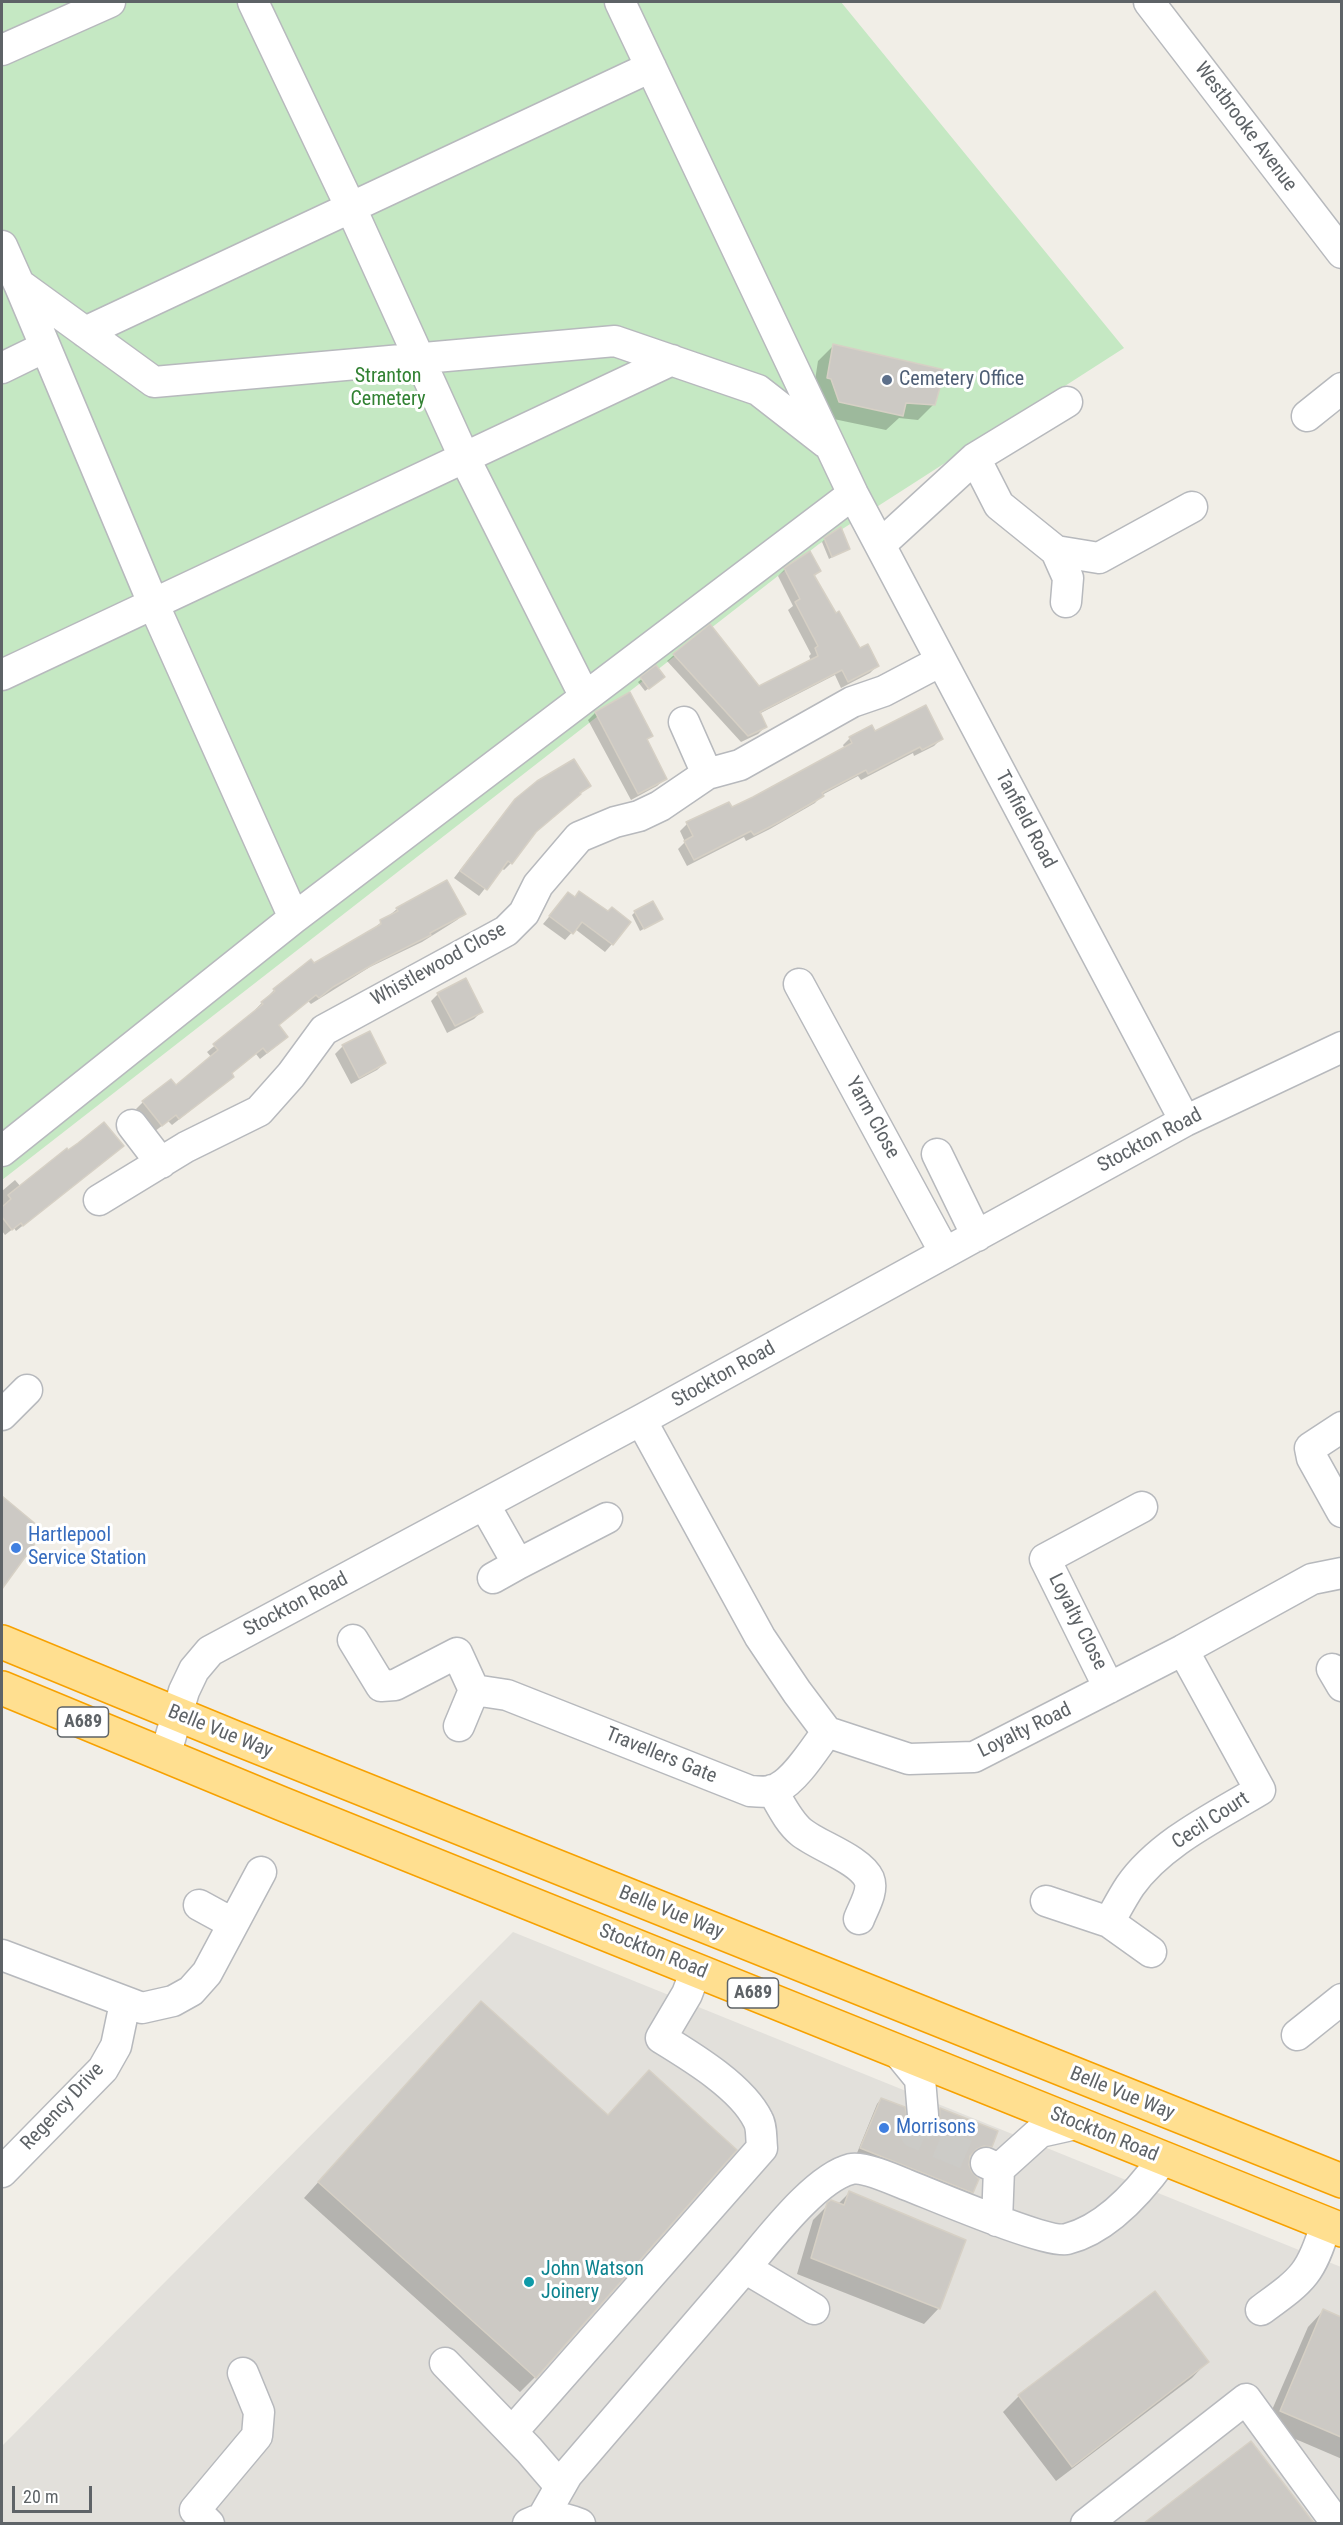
<!DOCTYPE html>
<style>
body{margin:0}
#map{position:relative;width:1343px;height:2525px;overflow:hidden;background:#f1eee7;font-family:"Roboto Condensed",sans-serif}
canvas{display:block}
.frame{position:absolute;inset:0;border:3px solid #5e6367;pointer-events:none}
.scale{position:absolute;left:12px;top:2486px;width:80px;height:27px;box-sizing:border-box;border:3px solid #5e6367;border-top:0;padding-left:8px;font-size:18px;line-height:21px;white-space:nowrap;color:#5e6367;-webkit-text-stroke:4px #fff;paint-order:stroke}
</style>
<div id="map">
<canvas width="1343" height="2525"></canvas>
<div class="frame"></div>
<div class="scale">20 m</div>
</div>
<script>
const context = document.querySelector('canvas').getContext('2d');
context.lineJoin = 'round';
function paint(path, color) {
  context.fillStyle = color;
  context.fill(path, 'evenodd');
}
function strokePath(path, color, width, dash) {
  context.strokeStyle = color;
  context.lineWidth = width;
  context.lineCap = dash ? 'butt' : 'round';
  context.setLineDash(dash || []);
  context.stroke(path);
}
function label(font, color, halo, rows, align = 'center') {
  context.font = font + ' "Roboto Condensed",sans-serif';
  context.lineWidth = 6;
  context.setLineDash([]);
  context.textBaseline = 'middle';
  context.strokeStyle = halo;
  context.fillStyle = color;
  for (const [text, x, y, turn = 0] of rows) {
    context.save();
    context.translate(x, y);
    context.rotate((+turn || 0) * Math.PI / 180);
    context.textAlign = isNaN(turn) ? turn : align;
    if (halo) context.strokeText(text, 0, 0);
    context.fillText(text, 0, 0);
    context.restore();
  }
}
paint(new Path2D(`
 M513 1932 1341 2267V2523L2 2524V2446Z`), '#e2e0db');
paint(new Path2D(`
 M2 2H841L1124 348 819 544 2 1180Z`), '#c5e8c3');
paint(new Path2D(`
 M833 346 934 404 918 420 899 418 886 430 824 417 813 393 818 361Z
 M825 539 849 548 829 559 822 542Z
 M785 569 819 571 814 577 859 650 877 666 870 673 841 688 835 675 759 714 765 727 758 734 741 742 667 661 674 655 759 688 811 661 809 656 811 654 788 610 793 606 778 576Z
 M656 667 660 680 645 691 638 682Z
 M629 694 651 736 646 741 665 779 657 786 631 800 588 720 595 713Z
 M874 733 941 739 934 746 914 756 913 753 861 780 858 776 822 795 815 803 770 829 746 841 744 837 687 866 678 849 685 842 680 831 687 824 729 804 731 809 845 749 843 745 850 738Z
 M589 786 533 834 511 863 504 870 501 868 479 896 454 878 508 808Z
 M579 893 612 944 605 952 575 929 565 940 543 924 568 894 574 898Z
 M397 909 464 913 457 920 422 942 370 967 311 1004 308 1001 278 1025 286 1037 279 1044 260 1059 256 1054 230 1074 225 1083 172 1125 168 1121 154 1132 136 1109 143 1102 176 1087 212 1058 207 1052 257 1011 255 1010 274 990 373 929Z
 M635 912 661 919 640 931 632 915Z
 M438 994 481 1012 474 1019 447 1033 431 1001Z
 M343 1046 385 1063 377 1070 351 1084 335 1054Z
 M115 1152 16 1231 14 1228 5 1235 2 1231V1191L15 1180 21 1187Z
 M2 1498 42 1531 2 1583Z
 M466 2018 607 2117 535 2377 520 2392 304 2198Z
 M881 2099 916 2132 925 2134 933 2131 935 2128 936 2113 940 2109 991 2146 986 2151 979 2150 969 2156 967 2165 972 2192 968 2196 857 2153 877 2104Z
 M849 2193 939 2308 924 2324 797 2274 813 2220 831 2202 838 2204Z
 M1155 2293 1207 2362 1192 2378 1056 2481 1003 2412 1019 2396Z
 M1323 2311 1342 2319V2459L1265 2426 1308 2327Z
 M1251 2443 1312 2524H1147Z`), '#0003');
const building = new Path2D(`
 M833 344 945 370 935 405 906 403 903 416 839 402 831 379 827 378Z
 M841 527 850 549 832 557 824 538Z
 M810 551 821 571 814 575 836 613 839 611 860 648 868 644 879 666 848 682 842 670 760 712 767 727 748 736 673 654 710 624 759 686 818 656 815 648 818 646 795 602 800 599 784 568Z
 M656 665 665 677 649 689 640 677Z
 M630 692 653 736 647 739 667 779 638 794 595 712Z
 M926 705 943 739 922 750 920 747 868 774 866 770 822 793 824 796 779 822 754 835 751 831 694 860 684 841 693 836 686 822 729 802 732 807 753 797 852 743 849 737 872 725 875 731Z
 M574 759 591 786 580 793 581 794 536 832 512 864 508 861 487 890 460 871 515 799 537 781Z
 M447 880 466 914 430 933 431 935 379 961 333 987 319 998 316 995 279 1025 288 1037 267 1053 263 1048 232 1073 234 1077 217 1090 179 1119 176 1115 162 1126 142 1101 171 1079 176 1085 218 1050 213 1044 263 1004 261 1002 275 991 273 989 311 959 314 963 381 924 380 920 398 911 396 908Z
 M579 891 608 911 612 907 631 922 613 945 582 922 573 934 549 916 568 892 575 897Z
 M653 901 663 919 644 929 634 911Z
 M466 978 483 1012 455 1026 437 993Z
 M370 1031 386 1063 359 1078 342 1045Z
 M104 1122 124 1146 23 1226 21 1223 12 1230 2 1217V1207L11 1199 8 1195 67 1148 68 1150 78 1143Z
 M2 1496 44 1531 2 1589Z
 M481 2001 608 2115 649 2070 737 2150 536 2378 318 2182Z
 M881 2098 905 2107 909 2124 916 2131 925 2132 933 2129 939 2122 940 2108 998 2131 992 2147 984 2146 977 2149 970 2156 969 2165 972 2172 979 2179 973 2193 860 2148Z
 M849 2191 966 2240 940 2309 811 2258 827 2203 831 2200 844 2205Z
 M1155 2291 1209 2362 1072 2467 1018 2395Z
 M1323 2309 1341 2317V2437L1280 2411Z
 M1251 2441 1314 2523H1144Z`);
paint(building, '#ccc9c4');
strokePath(building, '#d6d0c5', 1.5);
strokePath(new Path2D(`
 M923 2115 915 2133 986 2163`), '#cccbc7', 30, [30, 15]);
const minor = new Path2D(`
 M253 2 351 208 464 457 585 697
 M620 2 853 494 1185 1121
 M1149 2 1342 253
 M2 50 110 2
 M2 246 19 284 154 382 615 341 758 390 826 443
 M19 284 153 603 294 918
 M85 332 651 67
 M2 368 45 347
 M1307 416 1342 388
 M975 458 999 505 1056 551 1099 558 1192 507
 M880 545 975 458 1067 402
 M1056 551 1068 578 1066 602
 M2 675 672 360
 M684 722 707 774
 M799 984 945 1253
 M132 1125 161 1163
 M2 1151 294 918 853 494
 M937 1154 977 1236
 M99 1200 186 1147 259 1111 291 1075 324 1030 506 931 524 913 538 885 579 837 615 822 639 816 660 806 707 774 740 765 852 702 884 691 941 661
 M2 1415 27 1390
 M641 1420 760 1637 797 1692 827 1732 909 1759 974 1757 1183 1650 1312 1579 1342 1573
 M1342 1427 1310 1448 1312 1458 1342 1512
 M484 1504 518 1564 607 1518
 M493 1578 518 1564
 M353 1640 381 1686 395 1685 457 1653 474 1690 459 1726
 M1332 1669 1342 1686
 M1109 1688 1045 1559 1142 1507
 M474 1690 507 1695 750 1791C760 1792 769 1793 778 1788 796 1779 815 1748 827 1732
 M165 1756 184 1691 194 1670 210 1651 641 1420 1185 1121 1342 1047
 M772 1790C781 1805 788 1821 801 1832 818 1846 860 1859 869 1879 874 1891 863 1908 859 1919
 M1046 1901 1109 1922 1151 1952
 M199 1905 232 1923
 M1109 1922C1116 1910 1122 1898 1130 1886 1160 1843 1217 1816 1260 1790L1183 1650
 M2 1955 142 2008 173 2001 191 1991 207 1973 261 1872
 M1297 2035 1342 1999
 M897 2051 920 2079 923 2115
 M986 2163 999 2169 1040 2132 1076 2124
 M2 2172 103 2069 116 2046 125 2003
 M997 2221 999 2169
 M745 2268C769 2240 815 2178 851 2169 863 2166 895 2180 907 2185 933 2195 1047 2244 1067 2239 1107 2229 1140 2191 1163 2159
 M1261 2310C1302 2280 1311 2275 1326 2224
 M445 2363 529 2450 560 2486
 M512 2432 762 2148C761 2139 762 2127 758 2120 742 2087 692 2057 661 2038L687 1994 696 1970
 M543 2517 567 2475 745 2268 814 2309
 M209 2524 195 2510 257 2436 259 2412 243 2373
 M528 2524C547 2515 561 2516 580 2524
 M1086 2524 1246 2399 1337 2524`);
const highway = new Path2D(`
 M2 1642 233 1737 1342 2181
 M2 1688 280 1803 1342 2230`);
strokePath(minor, '#b7b9bd', 33);
strokePath(highway, '#f7a100', 36);
strokePath(minor, '#fff', 30);
strokePath(highway, '#ffdf90', 33);
for (const [x, y, r, color] of [
 [887,380,6,"#5c6f8a"],
 [16,1548,6,"#3f7fe0"],
 [884,2128,6,"#3f7fe0"],
 [529,2282,6,"#0f9aa8"]
]) {
  const dot = new Path2D();
  dot.arc(x, y, r, 0, 2 * Math.PI);
  context.fillStyle = color;
  context.fill(dot);
  strokePath(dot, '#fff', 2);
}
for (const [x, y, w] of [
 [83,1722,51],
 [753,1993,51]
]) {
  const box = new Path2D();
  box.roundRect(x - w / 2, y - 15, w, 30, 4.5);
  context.fillStyle = '#fff';
  context.fill(box);
  strokePath(box, '#5e6367', 1.5);
}
label('bold 18px', '#5e6367', null, [
 ["A689",83,1722],
 ["A689",753,1993]
]);
label('20px', '#5e6367', '#fff', [
 ["Westbrooke Avenue",1245,127,53],
 ["Tanfield Road",1025,820,62],
 ["Whistlewood Close",439,965,-29],
 ["Yarm Close",872,1118,61],
 ["Stockton Road",1150,1141,-28],
 ["Stockton Road",724,1375,-29],
 ["Stockton Road",296,1605,-28],
 ["Loyalty Close",1077,1622,63],
 ["Loyalty Road",1025,1731,-26],
 ["Belle Vue Way",220,1732,22],
 ["Travellers Gate",661,1756,22],
 ["Cecil Court",1211,1821,-33],
 ["Belle Vue Way",671,1913,22],
 ["Stockton Road",653,1952,22],
 ["Belle Vue Way",1122,2094,22],
 ["Regency Drive",63,2107,-47],
 ["Stockton Road",1104,2135,22]
]);
label('20px', '#328233', '#fff', [
 ["Stranton",388,377],
 ["Cemetery",388,400]
]);
label('20px', '#4e5e75', '#fff', [
 ["Cemetery Office",899,380]
], 'left');
label('20px', '#366cbe', '#fff', [
 ["Hartlepool",28,1536],
 ["Service Station",28,1559],
 ["Morrisons",896,2128]
], 'left');
label('20px', '#0d838f', '#fff', [
 ["John Watson",541,2270],
 ["Joinery",541,2293]
], 'left');
</script>
